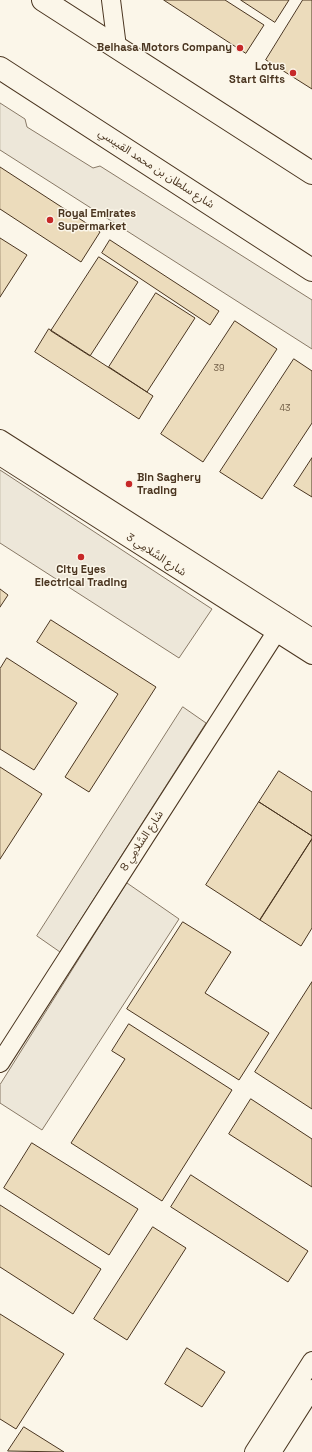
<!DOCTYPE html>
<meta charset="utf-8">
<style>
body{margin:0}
canvas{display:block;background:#fbf6e9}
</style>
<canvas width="312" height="1452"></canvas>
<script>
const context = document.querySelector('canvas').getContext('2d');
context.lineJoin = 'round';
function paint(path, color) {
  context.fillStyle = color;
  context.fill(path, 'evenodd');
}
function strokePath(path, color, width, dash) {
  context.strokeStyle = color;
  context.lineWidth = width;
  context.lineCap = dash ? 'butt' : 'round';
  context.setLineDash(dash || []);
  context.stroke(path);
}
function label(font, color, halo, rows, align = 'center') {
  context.font = font + ' "Space Grotesk","Noto Sans Arabic",sans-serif';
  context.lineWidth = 3;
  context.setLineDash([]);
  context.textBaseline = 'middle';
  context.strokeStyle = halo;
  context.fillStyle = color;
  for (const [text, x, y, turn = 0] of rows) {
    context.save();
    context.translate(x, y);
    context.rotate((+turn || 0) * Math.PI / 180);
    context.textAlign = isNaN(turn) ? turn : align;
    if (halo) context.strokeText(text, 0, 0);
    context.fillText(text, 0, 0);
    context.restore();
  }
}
const parking = new Path2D(`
 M0 103 25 119 27 127 93 168 100 166 312 300V349L0 150Z
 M0 470 212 609 179 658 0 543Z
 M183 707 206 723 60 952 37 936Z
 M127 883 179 919 42 1130 0 1103V1085Z`);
paint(parking, '#ede7d9');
strokePath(parking, '#887966', 1);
const building = new Path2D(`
 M164 0H225L264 25 246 53Z
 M241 0H289L275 22Z
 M303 0H312V89L266 60Z
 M0 167 100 232 81 262 0 209Z
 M0 238 27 255 0 297Z
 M110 240 219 311 210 325 102 253Z
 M99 257 138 282 90 356 51 331Z
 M156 293 195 318 147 392 109 367Z
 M235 321 277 349 203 462 161 434Z
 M49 329 153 396 139 419 35 352Z
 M294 359 312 371V423L262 499 220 472Z
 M312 458V497L294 486Z
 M0 589 8 595 0 607Z
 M51 620 156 687 89 792 65 777 118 694 37 642Z
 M7 658 77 703 34 770 0 749V669Z
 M0 767 42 794 0 859Z
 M279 771 312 792V836L259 802Z
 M259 802 312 836V839L260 920 206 885Z
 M312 839V928L301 946 260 920Z
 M183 922 231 952 205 993 269 1033 239 1080 127 1009Z
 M312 982V1109L255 1072Z
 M129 1024 232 1090 162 1201 71 1143 125 1059 112 1051Z
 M251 1099 312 1139V1187L229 1134Z
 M32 1143 138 1209 109 1255 4 1188Z
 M191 1175 308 1251 288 1282 171 1207Z
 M0 1205 101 1269 73 1314 0 1267Z
 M153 1227 186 1248 127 1340 94 1319Z
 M0 1314 64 1354 16 1429 0 1419Z
 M187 1348 225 1372 202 1407 165 1384Z
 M24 1427 64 1452 8 1451Z`);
paint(building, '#ecdcbc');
strokePath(building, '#4a3520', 1);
const minor = new Path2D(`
 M111 0 117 47
 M0 439 312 638
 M0 456 312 655
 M0 1063 284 620
 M254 1452 312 1361
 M272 1452 312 1389`);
const major = new Path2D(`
 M43 0 312 173
 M0 68 312 270`);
strokePath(minor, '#4a3520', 20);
strokePath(major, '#4a3520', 24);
strokePath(minor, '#fbf6e9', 18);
strokePath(major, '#fbf6e9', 22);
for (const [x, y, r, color] of [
 [240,48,4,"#c62828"],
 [293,73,4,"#c62828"],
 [50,220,4,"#c62828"],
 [129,484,4,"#c62828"],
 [81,557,4,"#c62828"]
]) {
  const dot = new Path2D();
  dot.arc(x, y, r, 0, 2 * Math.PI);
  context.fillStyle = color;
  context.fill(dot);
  strokePath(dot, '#fbf6e9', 1.5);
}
label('9px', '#725f47', null, [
 ["39",219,369],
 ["43",285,409]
]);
label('bold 11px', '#4a3520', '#fbf6e9', [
 ["Belhasa Motors Company",232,48],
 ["Lotus",285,67],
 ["Start Gifts",285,80],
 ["Royal Emirates",58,214,"left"],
 ["Supermarket",58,227,"left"],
 ["Bin Saghery",137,478,"left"],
 ["Trading",137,491,"left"],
 ["City Eyes",81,570,"center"],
 ["Electrical Trading",81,583,"center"]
], 'right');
label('11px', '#4a3520', '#fbf6e9', [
 ["شارع سلطان بن محمد القبيسي",156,169,33],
 ["شارع السَّلامِي 3",156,555,33],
 ["شارع السَّلامِي 8",142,841,-57]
]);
</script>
